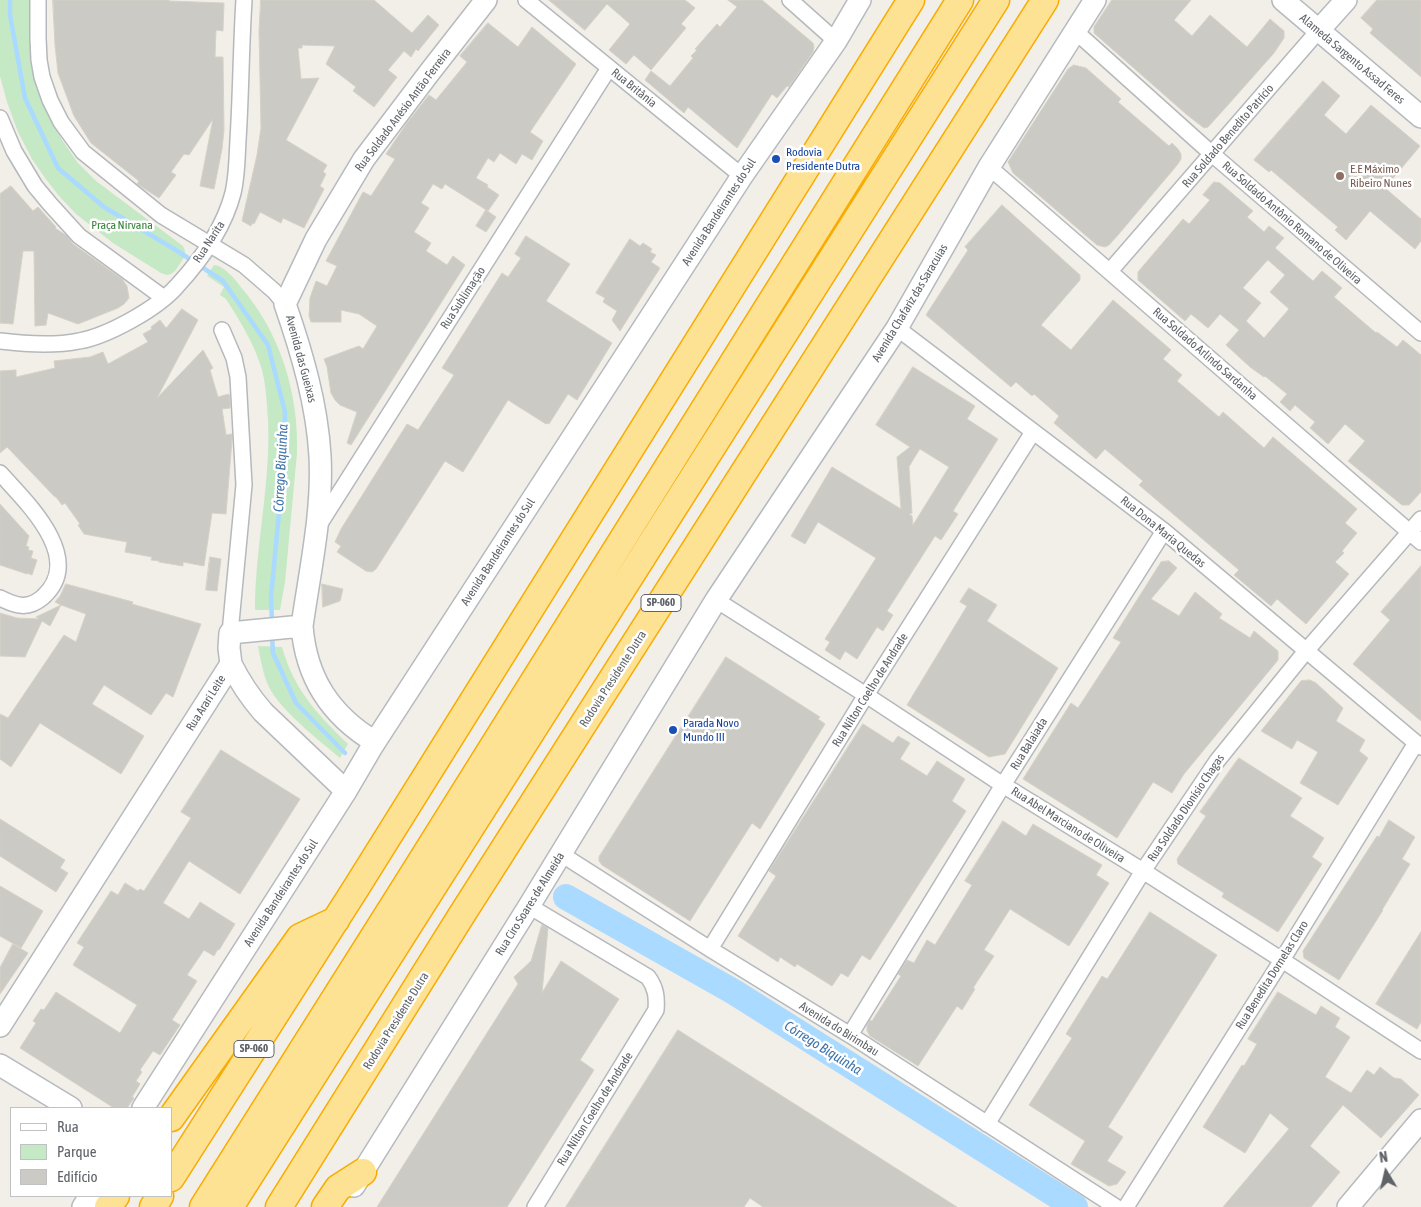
<!DOCTYPE html>
<meta charset="utf-8">
<style>
body{margin:0}
#map{position:relative;width:1421px;height:1207px;overflow:hidden;background:#f1efe8;font-family:"Asap Condensed",sans-serif}
canvas{display:block}
.legend{position:absolute;left:10px;top:1107px;width:162px;height:90px;box-sizing:border-box;background:#fff;border:1px solid #bfc1c3;margin:0;padding:6px 9px;list-style:none;font-size:15px;color:#5f6368}
.legend li{display:flex;align-items:center;gap:10px;height:25px}
.legend b{width:25px;border:1px solid #bfc1c3}
.north{position:absolute;left:1361px;top:1147px;width:50px;height:50px;-webkit-text-stroke:4px #fff;paint-order:stroke;rotate:351deg;font-size:14px;font-weight:700;line-height:20px;text-align:center;color:#5f6368}
.north::after{content:'';display:block;margin:auto;width:18px;height:22px;background:#5f6368;clip-path:polygon(50% 0,100% 100%,50% 72%,0 100%)}
</style>
<div id="map">
<canvas width="1421" height="1207"></canvas>
<ul class="legend">
<li><b style="height:6px;background:#fff"></b>Rua</li>
<li><b style="height:14px;background:#c5e8c5"></b>Parque</li>
<li><b style="height:14px;background:#cccac5"></b>Edifício</li>
</ul>
<div class="north">N</div>
</div>
<script>
const context = document.querySelector('canvas').getContext('2d');
context.lineJoin = 'round';
function paint(path, color) {
  context.fillStyle = color;
  context.fill(path, 'evenodd');
}
function strokePath(path, color, width, dash) {
  context.strokeStyle = color;
  context.lineWidth = width;
  context.lineCap = dash ? 'butt' : 'round';
  context.setLineDash(dash || []);
  context.stroke(path);
}
function label(font, color, halo, rows, align = 'center') {
  context.font = font + ' "Asap Condensed",sans-serif';
  context.lineWidth = 5;
  context.setLineDash([]);
  context.textBaseline = 'middle';
  context.strokeStyle = halo;
  context.fillStyle = color;
  for (const [text, x, y, turn = 0] of rows) {
    context.save();
    context.translate(x, y);
    context.rotate((+turn || 0) * Math.PI / 180);
    context.textAlign = isNaN(turn) ? turn : align;
    if (halo) context.strokeText(text, 0, 0);
    context.fillText(text, 0, 0);
    context.restore();
  }
}
paint(new Path2D(`
 M0 0H31L53 122 62 140 78 163 96 181 183 246 185 251V256L175 271 171 274 167 275 161 273 113 243 76 214 59 196 45 178 32 159 18 132 7 102 0 76Z
 M214 265C224 266 234 278 240 286 280 332 299 393 297 453L285 582 280 610H255C255 546 271 483 268 420 267 403 266 386 262 370 255 345 240 321 226 299L220 295 224 287 207 276Z
 M258 646 282 647C294 690 317 714 348 744L340 758C319 740 281 711 269 687 263 675 261 660 258 646Z`), '#c5e8c5');
strokePath(new Path2D(`
 M10 0V15L25 98 58 168 104 207 179 252 223 281 268 345 285 412 284 460 271 597 272 623
 M272 636 273 653 296 703 345 753`), '#aadaff', 4.5);
strokePath(new Path2D(`
 M566 897 734 992 1075 1207`), '#aadaff', 26);
const building = new Path2D(`
 M53 0H169V1L224 3 223 31 216 30 215 57H223L224 130 222 149 214 189 200 186 213 119 189 155 184 154 171 172 176 175 159 198 137 184 139 181 91 143 74 116 58 73 55 45Z
 M261 0H374L412 33 428 15 439 25 418 51 416 49 411 57 404 51 388 70 397 77 374 107 353 91 356 87 326 64 335 46 302 45V48H298L301 79 319 78 286 140 327 165 323 172 326 174 320 186 324 189 304 228 283 218 281 223 260 212 254 224 252 223 251 226 242 221 257 155 261 128 259 31Z
 M549 0H685L695 8 681 24 686 28 651 70 634 55 626 64 609 50 630 24 607 4 585 30Z
 M728 0H762L813 43 814 47 813 52 789 87 787 86 777 98 772 94 737 148 688 107 684 113 645 80 651 71 670 86 693 58 691 56 697 50 695 49 717 24 720 27 737 7Z
 M1112 0H1191L1174 20 1192 36 1210 15 1247 47 1270 19 1284 31V38L1274 53 1227 106 1208 127 1204 128 1186 114 1094 33V27Z
 M1377 0H1421V77L1370 33 1373 29 1361 18Z
 M488 23 518 47 532 27 576 64 530 132 543 141 532 160 522 154 516 164 500 153 494 162 488 158 476 178 488 185 487 187 499 195 488 211 445 184 442 189 433 184 421 203 429 208 414 232 431 243 426 251 447 265 453 256 465 265 351 445 347 443 357 412 340 405 335 400 331 393 327 367 324 359 359 346 363 349 377 326 359 314 341 310V322H311L309 316 310 298 316 281 327 286 337 266 326 261 363 192 371 196 395 159 386 154 407 123 429 95 436 100 467 62 460 56Z
 M1074 65 1086 68 1121 99 1118 102 1169 146 1172 143 1178 149 1181 154V159L1178 164 1118 235 1109 245 1105 247 1097 245 1013 173 1008 162 1068 69Z
 M1323 81 1340 96 1324 115 1346 134 1371 105 1420 146 1385 188 1421 219V241L1415 249 1370 211 1346 240 1335 230 1338 227 1271 170 1269 172 1254 160Z
 M1214 182 1220 183 1253 211 1247 217 1264 232 1269 226 1284 238 1275 248 1313 281 1322 271 1342 288 1334 297 1376 333 1377 332 1397 347 1403 340 1421 355V492L1409 505H1402L1348 461 1365 441 1345 424 1328 444 1310 428 1315 422 1295 405 1290 411 1280 402 1287 394 1265 376 1264 377 1250 367 1226 345 1239 330 1220 314 1208 328 1191 314 1185 321 1138 280V272L1183 219 1189 224 1210 200 1203 195ZM1268 260 1285 275 1270 292 1289 309 1264 338 1246 321 1261 303 1243 288Z
 M11 186 33 211 38 207 56 227 55 228 67 236 73 244 122 279 127 286 129 298 124 304 118 308 78 324 48 313 46 325 35 326 34 251H23L13 324 0 323V194Z
 M1002 205 1080 275V280L1041 325 1071 350 1113 300 1171 350 1163 359 1182 375 1177 381 1219 417 1223 412 1264 448 1273 437 1357 509 1345 523 1357 533 1342 551 1344 553 1335 562 1349 574 1306 624 1277 599 1271 606 1234 575 1239 570 1139 485 1143 481 1105 449 1096 459 1054 423 1059 416 1034 394 1032 396 1016 382 1011 387 926 315 968 250 965 247Z
 M486 210 496 217 486 232 476 226Z
 M526 236 570 264 546 301 612 343 577 400 568 394 549 424 547 423 546 424 508 400 463 472 445 461 376 569 372 572 366 571 337 552 341 546 335 542 341 529 407 424 418 430 454 375 442 368 502 273 508 277 521 258 515 254Z
 M630 239 640 246 643 243 652 249 650 252 656 255 651 262 660 268 620 331 612 320 617 311 603 302 605 298 596 293Z
 M182 309 198 320 157 398 203 350 213 368 210 370 218 397 229 394 230 399V408L222 409 226 435 232 434V440L226 514 212 513 204 566 183 562V566L159 562V561L151 560 152 557 125 552 127 542 84 534 78 525 80 524 65 503 62 505 56 497H55L7 447 0 453V371L16 370V377L55 368 54 361 90 357 103 352 108 364 148 342 143 334 152 329 151 327 160 320 166 328Z
 M913 367 975 406 967 419 998 439 953 511 958 514 941 540 935 536 887 611 893 615 883 631 877 627 857 659 845 651 840 660 825 650 830 642 825 639 876 558 818 522 805 544 791 536 832 467 901 509 897 457 910 447 876 425ZM920 449 949 467 913 525 912 516 909 514 912 513 909 467Z
 M0 504 29 536 26 546 29 547 28 550 33 551 31 558 37 560 32 575 27 573V574L0 565Z
 M210 557 221 559 217 591 206 590Z
 M1169 561 1177 568 1151 599 1179 616 1195 592 1222 614 1219 618 1250 638 1254 631 1278 651V660L1184 774 1172 793 1153 782 1117 838 1023 779 1071 703 1078 708 1121 642 1113 638 1161 562Z
 M1421 566V721L1353 664 1390 620 1381 612Z
 M66 584 133 602 132 604 201 624 173 697 166 693 151 715 104 685 92 704 144 736 121 774 40 723 11 767 0 759V714L8 718 64 635 76 642 86 614 61 605 50 626 42 621 25 657 0 656V613L17 618 39 619 36 617 61 605 55 602 60 596Z
 M322 584 343 589 340 601 323 607Z
 M969 588 997 605 987 621 1058 668 1005 754 989 757 907 705 967 606 960 602Z
 M726 657 820 717 818 719 825 724 760 829 752 823 690 921 602 865 599 861V857Z
 M1310 680 1316 683 1343 708 1336 721 1365 740 1359 751 1368 758 1338 805 1300 783 1318 752 1297 740 1292 749 1261 731 1301 681Z
 M863 724 893 743 898 736 910 743 900 759 927 776 937 761 965 779 952 801 966 811 870 960 862 955 848 977 841 973 832 986 797 964 795 967 780 957 778 962 738 936 776 876 769 871Z
 M221 750 300 799 240 894 189 861 163 903 189 919 200 902 235 924 219 950 218 949 214 956 204 950 187 975 197 981 172 1020 180 1025 160 1055 153 1051 140 1070 142 1072 136 1081 140 1084 132 1097 134 1098 127 1108H114L20 1048 36 1023 33 1021 41 1009 44 1010 56 992 120 1033 137 1005 73 965 84 947 77 943 111 891 118 895 125 883 138 891 140 889 144 891 191 818 181 812Z
 M1239 758 1302 798 1290 816 1324 838 1312 857 1322 864 1278 932 1222 897 1224 893 1178 864 1177 859 1206 816 1200 812Z
 M0 819 65 860 60 868 68 873 56 892 0 856Z
 M1389 820 1415 837 1402 859 1410 864 1382 910H1383L1339 980 1304 958 1303 951 1377 836 1379 837Z
 M1003 821 1026 836 1033 824 1102 865 1096 875 1109 883 1069 946 1010 909 984 950 994 956 973 988 975 989 962 1010 957 1006 918 1066 870 1036 867 1031V1026L870 1020 872 1021 901 976 898 974 907 960 914 963 927 940 935 945 972 885 965 881Z
 M0 886 43 911 21 948 0 936Z
 M1150 912 1217 955 1108 1127 1123 1137 1107 1161 1126 1172 1117 1184 1109 1186 1071 1164 1085 1141 1029 1105 1072 1038 1066 1034 1102 976 1107 979Z
 M542 925 548 928 542 993 561 961 619 999 580 1060 594 1070 507 1207H377L518 984 514 977 531 961Z
 M1421 932V1022L1417 1029 1376 1004Z
 M13 944 28 953 0 994V968Z
 M1278 992 1316 1015 1321 1006 1340 1018 1335 1027 1350 1037 1325 1077 1351 1093 1367 1070 1374 1075 1380 1067 1394 1078 1401 1079 1419 1095 1381 1138 1343 1105 1310 1146 1340 1172 1311 1207H1223L1289 1129 1270 1113 1245 1153 1203 1127 1242 1065 1244 1066 1257 1044 1248 1039Z
 M678 1030 957 1207H763L750 1198 744 1207H566Z`);
paint(building, '#cccac5');
strokePath(building, '#d6d1c6', 1);
const street = new Path2D(`
 M38 0V38L39 60 42 77 50 100 61 122 83 152 161 215 244 265 274 291 285 304
 M526 0 742 176
 M790 0 836 41
 M1075 31 1212 154 1421 333
 M0 118 14 151 35 186 50 204 79 236 164 298
 M989 167 1421 542
 M1110 271 1319 30
 M897 328 1164 531 1421 747
 M222 330 234 358 238 377 244 485 230 633
 M0 341C24 344 55 346 79 341 108 336 158 308 177 286 201 260 224 228 233 193 237 176 237 158 238 140 241 93 241 47 244 0
 M0 473C26 502 86 558 43 597 28 610 16 606 0 598
 M319 525 609 68
 M716 600 866 695 1003 785 1143 871 1282 960 1421 1051
 M561 854 710 949 850 1035 1116 1207
 M529 906 648 977C656 988 657 997 656 1010L535 1207
 M710 949 866 695 1033 432
 M850 1035 1003 785 1164 531
 M987 1124 1143 871 1217 761 1306 651 1421 519
 M1126 1207 1282 960 1416 743`);
const secondary = new Path2D(`
 M1283 0 1421 117
 M1319 30 1346 0
 M231 664C240 682 250 697 263 712L346 791
 M375 742C330 715 306 678 302 626 310 570 323 512 320 456 317 404 302 353 285 304L316 239 364 159 429 73 486 0
 M0 1026 231 664 229 648 230 633 302 626
 M0 1065 71 1108
 M143 1108 346 791 373 745 742 176 836 41 860 0
 M354 1186 529 906 716 600 897 328 989 167 1095 0
 M83 1207 90 1196
 M1348 1207 1421 1120`);
const highway = new Path2D(`
 M171 1118 300 937 336 920
 M171 1178 356 888 911 0
 M108 1207 116 1196
 M153 1207 160 1196
 M203 1207 405 887 960 0
 M230 1207 996 0
 M279 1207 461 916 1045 0
 M325 1207 338 1188 363 1172`);
strokePath(street, '#b5b8bc', 18);
strokePath(secondary, '#b6babf', 24);
strokePath(highway, '#f9ab00', 29);
strokePath(street, '#fff', 15);
strokePath(secondary, '#fff', 21);
strokePath(highway, '#fde293', 26);
for (const [x, y, r, color] of [
 [776,159,5,"#1a4fb4"],
 [1340,176,5,"#8d6e63"],
 [673,730,5,"#1a4fb4"]
]) {
  const dot = new Path2D();
  dot.arc(x, y, r, 0, 2 * Math.PI);
  context.fillStyle = color;
  context.fill(dot);
  strokePath(dot, '#fff', 2);
}
for (const [x, y, w] of [
 [661,603,40],
 [254,1049,40]
]) {
  const box = new Path2D();
  box.roundRect(x - w / 2, y - 8.5, w, 17, 4);
  context.fillStyle = '#fff';
  context.fill(box);
  strokePath(box, '#5f6368', 1);
}
label('bold 11px', '#5f6368', null, [
 ["SP-060",661,603],
 ["SP-060",254,1049]
]);
label('12px', '#5f6368', '#fff', [
 ["Alameda Sargento Assad Feres",1352,59,40],
 ["Rua Britânia",634,88,39],
 ["Rua Soldado Anésio Antão Ferreira",403,110,-53],
 ["Rua Soldado Benedito Patrício",1228,136,-49],
 ["Avenida Bandeirantes do Sul",719,212,-57],
 ["Rua Soldado Antônio Romano de Oliveira",1292,223,41],
 ["Rua Narita",209,242,-57],
 ["Rua Sublimação",463,298,-57],
 ["Avenida Chafariz das Saracuias",910,303,-59],
 ["Rua Soldado Arlindo Sardanha",1205,354,41],
 ["Avenida das Gueixas",301,359,75],
 ["Rua Dona Maria Quedas",1163,532,39],
 ["Avenida Bandeirantes do Sul",498,552,-57],
 ["Rodovia Presidente Dutra",613,679,-57],
 ["Rua Nílton Coelho de Andrade",870,690,-58],
 ["Rua Arari Leite",206,703,-58],
 ["Rua Balaiada",1029,744,-58],
 ["Rua Soldado Dionísio Chagas",1186,808,-56],
 ["Rua Abel Marciano de Oliveira",1068,825,32],
 ["Avenida Bandeirantes do Sul",281,893,-57],
 ["Rua Ciro Soares de Almeida",530,904,-58],
 ["Rua Benedita Dornelas Claro",1272,975,-58],
 ["Rodovia Presidente Dutra",396,1021,-58],
 ["Avenida do Birimbau",839,1029,32],
 ["Rua Nílton Coelho de Andrade",595,1109,-58]
]);
label('12px', '#164399', '#fff', [
 ["Rodovia",786,152],
 ["Presidente Dutra",786,166],
 ["Parada Novo",683,723],
 ["Mundo III",683,737]
], 'left');
label('12px', '#785e54', '#fff', [
 ["E.E Máximo",1350,169],
 ["Ribeiro Nunes",1350,183]
], 'left');
label('12px', '#348238', '#fff', [
 ["Praça Nirvana",122,225]
]);
label('italic 14px', '#4174aa', '#fff', [
 ["Córrego Biquinha",281,468,-87],
 ["Córrego Biquinha",823,1048,32]
]);
</script>
